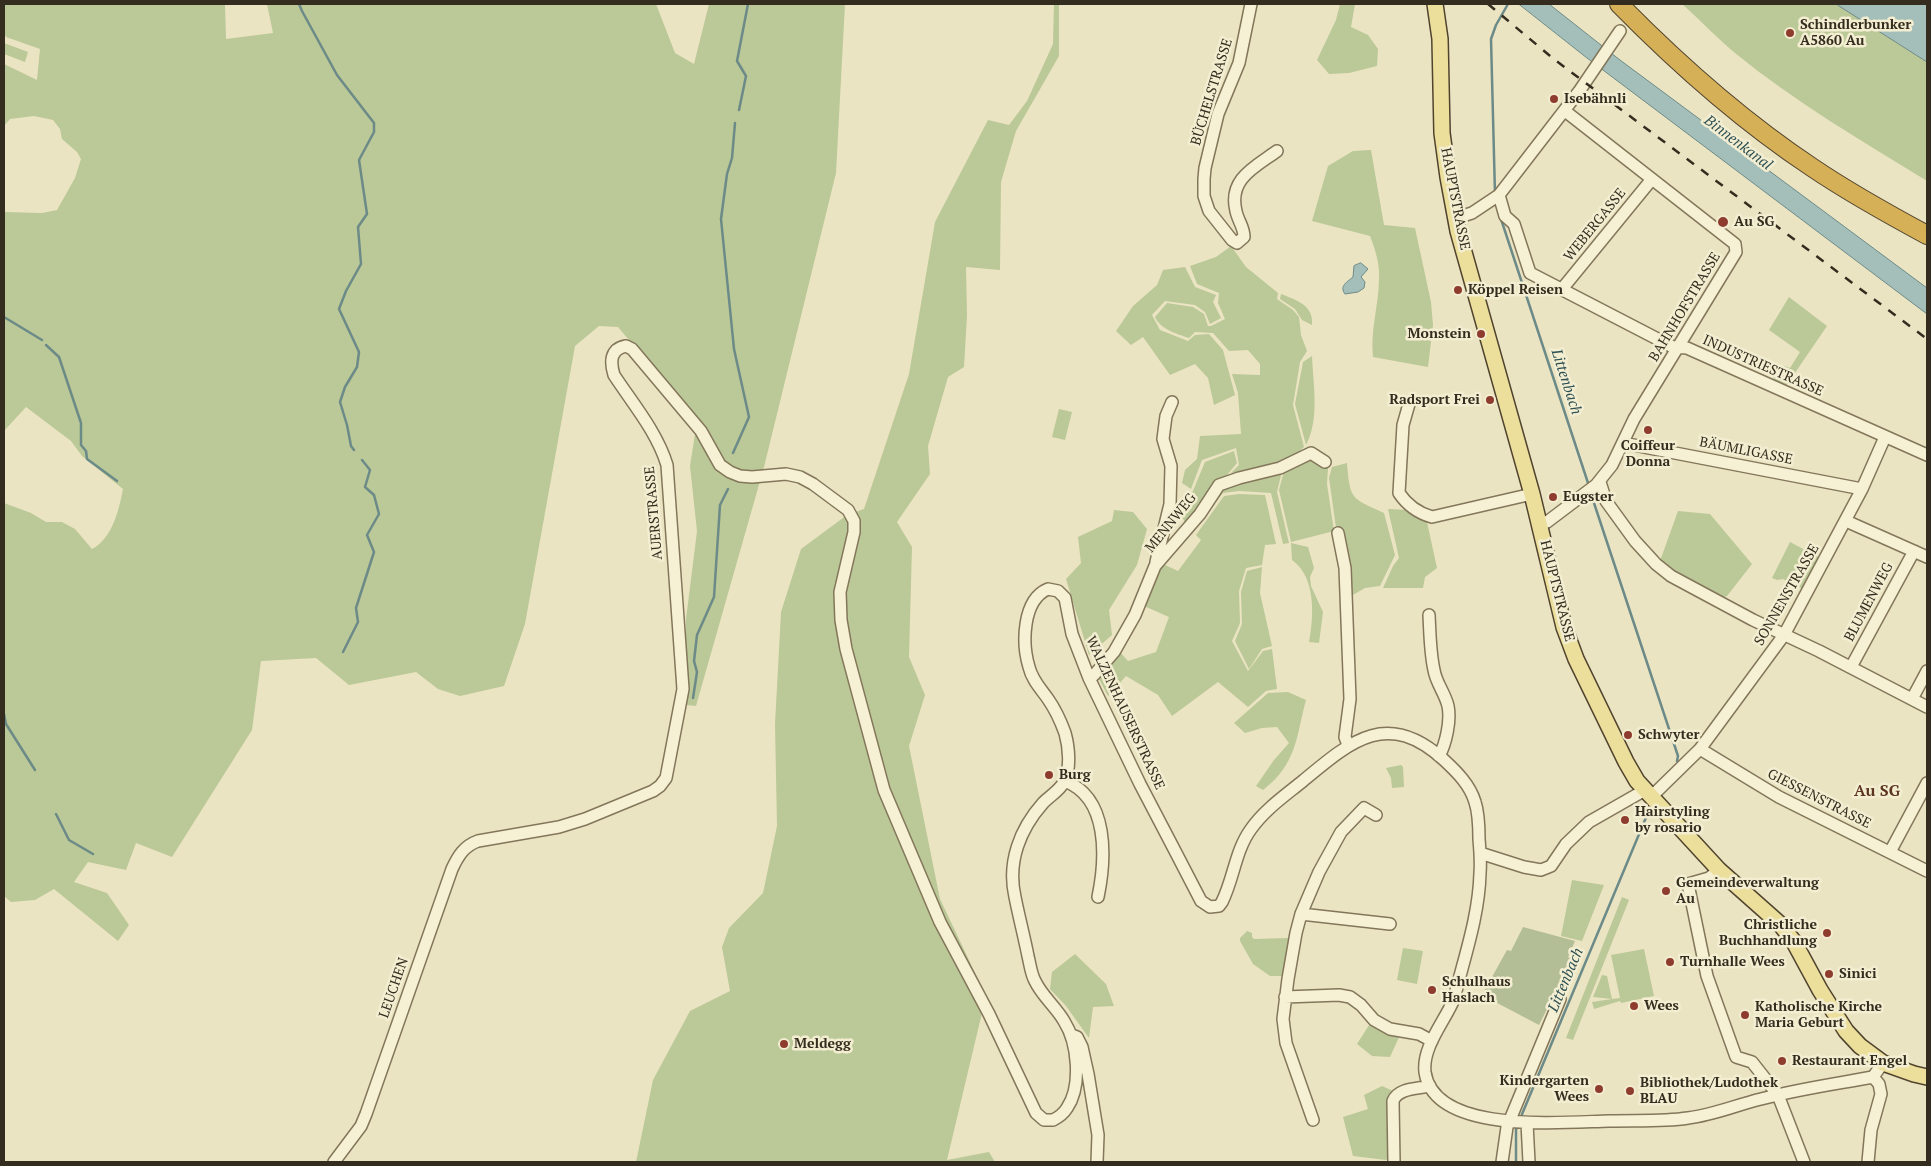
<!DOCTYPE html>
<meta charset="utf-8">
<style>
body{margin:0}
#map{position:relative;width:1931px;height:1166px;overflow:hidden;background:#ebe4c2;font-family:"PT Serif",serif}
canvas{display:block}
.frame{position:absolute;inset:0;border:5px solid #342c1e;pointer-events:none}
</style>
<div id="map">
<canvas width="1931" height="1166"></canvas>
<div class="frame"></div>
</div>
<script>
const context = document.querySelector('canvas').getContext('2d');
context.lineJoin = 'round';
function paint(path, color) {
  context.fillStyle = color;
  context.fill(path, 'evenodd');
}
function strokePath(path, color, width, dash) {
  context.strokeStyle = color;
  context.lineWidth = width;
  context.lineCap = dash ? 'butt' : 'round';
  context.setLineDash(dash || []);
  context.stroke(path);
}
function label(font, color, halo, rows, align = 'center') {
  context.font = font + ' "PT Serif",serif';
  context.lineWidth = 5;
  context.setLineDash([]);
  context.textBaseline = 'middle';
  context.strokeStyle = halo;
  context.fillStyle = color;
  for (const [text, x, y, turn = 0] of rows) {
    context.save();
    context.translate(x, y);
    context.rotate((+turn || 0) * Math.PI / 180);
    context.textAlign = isNaN(turn) ? turn : align;
    if (halo) context.strokeText(text, 0, 0);
    context.fillText(text, 0, 0);
    context.restore();
  }
}
paint(new Path2D(`
 M5 4H225L226 39 273 33 267 4H656L675 53 694 64 709 4H845L836 173 764 467 696 706 686 705V619L697 531 690 466 697 421 618 327 599 326 575 346 525 624 504 686 460 696 438 689 416 672 349 685 316 658 261 661 252 730 172 857 136 843 126 870 88 862 74 882 107 893 129 925 118 941 54 889 35 900 11 902 4 896V503L31 513 46 522H62L75 529 92 549C112 539 119 510 123 489L82 456 71 441 26 407 4 431V212L42 213 57 210 75 178 81 159 77 152 62 139 60 129 53 120 34 116 10 119 4 126V64L37 80 40 49 6 37 4 33Z
 M1054 4H1059V56L1016 131 1001 182 1000 270 966 267 967 316 964 367 948 377 928 446 930 474 897 522 912 547 909 657 925 695 909 746 940 899 986 996 947 1160 989 1152 995 1162H636L653 1080 690 1011 730 991 722 947 729 928 763 893 777 826 775 724 781 612 801 549 847 515 864 509 909 374 935 222 988 120 1009 125 1027 101 1053 44Z
 M1340 4H1355L1351 27 1368 35 1378 49 1377 66 1349 73 1329 74 1317 60 1336 20Z
 M1682 4H1837L1927 62V181C1862 141 1795 102 1735 53 1717 38 1700 20 1682 4Z
 M4 43 28 52 25 62 4 54Z
 M1371 150 1384 225 1415 228 1431 302 1433 325 1428 367 1373 357C1370 330 1379 305 1379 278 1380 264 1375 249 1370 236L1312 221 1328 166 1353 151Z
 M1231 246 1246 267 1278 293 1277 299 1293 310 1299 317 1301 335 1307 351 1300 362 1293 405 1304 447C1284 466 1257 469 1231 473L1239 465 1236 448 1202 460 1191 489 1182 483 1185 470 1197 459 1200 436 1241 434 1238 393 1232 374 1260 375V364L1248 350 1229 351 1213 333 1195 332 1189 338C1177 334 1160 329 1155 317L1167 303 1193 307 1204 314 1208 326H1211L1225 319 1218 303 1219 293 1197 284 1190 266 1216 257Z
 M1185 267 1195 287 1216 295 1213 302 1221 318 1210 324 1205 312 1195 305 1165 301 1152 315 1160 330 1188 341 1195 335 1209 334 1223 350 1235 395 1214 405 1208 378 1195 364 1170 375 1143 337 1131 345 1116 331 1133 306 1157 285 1163 270Z
 M1281 294C1296 300 1314 305 1312 325L1302 320 1295 309 1280 299Z
 M1789 297 1827 326 1786 386 1773 380 1778 370 1781 372 1785 366 1790 368 1800 352 1769 330Z
 M1312 356C1313 384 1320 419 1306 445L1295 404 1303 362Z
 M1059 409 1072 412 1065 440 1052 437Z
 M1234 451 1237 463 1227 475 1282 471 1277 492 1289 543 1283 544 1271 493 1239 491 1223 493 1192 534 1182 517 1205 462Z
 M1309 459 1319 461 1328 468 1327 484 1334 531 1291 542 1279 490 1284 471Z
 M1347 463C1350 500 1351 498 1384 513L1395 555 1380 586 1365 588 1351 596C1350 578 1351 539 1336 528L1329 478 1332 467Z
 M1239 494 1265 495 1276 544 1265 545 1262 565 1246 568 1239 591 1240 623 1232 641 1248 671 1263 651 1272 649 1277 689 1266 691 1248 707 1218 682 1172 716 1158 695 1126 676 1108 696 1098 677 1119 651 1128 661 1156 652 1169 617 1144 606 1157 571 1163 564 1178 571 1201 540 1196 535 1224 496Z
 M1388 509 1409 510 1427 522 1437 568 1425 577 1423 588H1383L1393 566 1399 558Z
 M1114 510 1133 512 1147 529 1137 565 1109 610 1112 635 1089 655 1066 579 1081 563 1078 537 1112 521Z
 M1678 511 1710 514 1752 564 1727 596 1722 598 1672 572 1660 561Z
 M1790 542 1820 558 1803 589 1783 579 1777 580 1772 578Z
 M1291 543 1308 547 1314 568 1310 577 1311 586 1323 612 1319 643 1309 642C1314 616 1316 577 1292 560Z
 M1262 567 1260 593 1272 646 1262 649 1249 669 1235 641 1242 624 1241 592 1247 571Z
 M1288 692 1306 700C1296 737 1297 764 1263 790L1256 786 1274 760 1289 743 1277 727 1262 728 1245 733 1234 723 1268 693Z
 M1401 765 1403 767 1404 787 1392 788 1391 778 1386 768Z
 M1572 880 1604 885 1582 941 1561 936Z
 M1622 897 1629 900 1573 1040 1566 1038Z
 M1247 931 1252 933V937L1254 939 1289 938 1283 976H1270L1253 964 1240 941V938Z
 M1403 948 1423 951 1417 984 1397 980Z
 M1644 949 1654 996 1621 1003 1620 1001 1594 1009 1592 1002 1612 999 1593 997 1602 975 1607 976 1612 999 1620 998 1611 955Z
 M1075 954 1106 984 1114 1006 1093 1007 1089 1038 1066 1006 1050 989 1052 972Z
 M1371 1022 1400 1035 1390 1057 1372 1056 1357 1044Z
 M1382 1086 1393 1091 1391 1098 1389 1158 1386 1160 1353 1156 1343 1117 1368 1109 1364 1095Z`), '#bbc897');
paint(new Path2D(`
 M1523 927 1575 941 1568 957 1572 959 1539 1025 1482 995 1507 950 1511 951Z`), '#b3bd96');
const water = new Path2D(`
 M1519 4H1549L1620 60 1923 285 1927 288V314L1587 58Z
 M1837 4H1927V62L1839 6Z
 M1361 263 1368 269 1361 277 1365 282 1364 288 1358 292 1345 294C1339 286 1347 282 1353 277L1354 266Z`);
paint(water, '#a4beba');
strokePath(water, '#6c8b88', 1);
strokePath(new Path2D(`
 M299 4 302 11 337 75 374 123V132L359 160 367 214 358 227 361 264 346 291 339 309 359 352 357 367 345 387 340 402 347 425 351 446 354 450
 M739 110 746 76 737 61 748 4
 M1495 194 1491 39 1496 25 1508 4
 M1500 216 1589 486
 M4 317 42 340
 M46 345 59 357 81 423V445L86 451 87 459 117 481
 M733 453 749 417 734 349 721 219 727 174 732 158 735 123
 M1591 494 1678 756 1677 761
 M343 652 358 622 356 608 374 552 367 535 379 514 374 495 365 487 370 470 362 460
 M693 698 697 672 694 661 697 635 714 597 720 505 728 489
 M4 714 6 724 35 770
 M56 814 69 840 93 854
 M1520 1119 1650 808
 M1516 1162V1130L1518 1124`), '#6c8b88', 2.5);
const minor = new Path2D(`
 M1251 4 1239 63 1218 114 1205 168 1204 179V196L1209 211 1232 240 1237 243 1244 237C1244 227 1238 221 1236 211 1228 179 1255 167 1277 151
 M1499 195 1505 216 1514 224 1530 273 1673 347 1687 348 1927 455
 M1456 218 1472 213 1499 195 1580 90 1620 31
 M1562 289 1652 179
 M1409 404 1403 425 1399 493C1407 505 1418 513 1432 517L1532 494
 M1623 443 1862 489
 M1600 482 1606 501 1635 541 1656 564 1671 576 1753 620 1819 651 1927 707
 M1846 521 1927 557
 M1540 524 1547 522 1596 485 1612 465 1634 419 1736 252 1735 244 1565 111
 M1338 533 1345 568 1350 699 1345 737 1348 745
 M1156 562 1170 504 1171 466 1163 439 1166 416 1172 402
 M1429 615C1430 633 1430 652 1434 670 1436 683 1445 693 1448 706 1451 720 1446 744 1439 756
 M1851 667 1914 551
 M1089 678 1094 675 1114 652 1135 615 1155 566 1200 514 1219 485 1239 478 1280 468 1311 453 1325 462
 M1912 699 1927 671
 M1700 749 1779 797 1927 871
 M1065 781C1109 798 1106 858 1098 897
 M1651 797 1700 749 1784 635 1862 489 1885 437
 M1890 852 1927 783
 M1480 853 1524 867 1541 870 1551 866 1566 844 1589 822 1645 790
 M1719 870 1709 878 1688 884 1707 976 1736 1057 1752 1062 1778 1095 1804 1162
 M1301 914 1390 924
 M1285 997 1339 995 1350 997 1361 1005 1374 1020 1390 1029 1419 1034 1432 1041
 M1072 1035 1077 1037 1082 1047 1088 1074 1098 1135 1097 1162
 M1313 1120 1286 1043 1283 1019 1288 979 1296 933 1301 914 1319 872 1341 832 1364 808 1376 815
 M1527 1123 1529 1162
 M334 1162 361 1126 366 1114 452 869C458 856 464 846 478 841L559 827 585 819 653 791 660 786 666 778 683 689 667 465C657 432 633 404 614 375 610 362 610 349 626 346L632 349 701 431 720 465 730 472 740 476 752 477 786 474 800 477 813 484 848 510 854 521V532L840 592 841 620 846 649 884 790 940 922 989 1014 1036 1113 1044 1120H1053C1059 1117 1064 1113 1067 1108 1082 1086 1078 1043 1064 1021 1056 1007 1042 996 1035 981 1031 974 1030 964 1028 956 1024 936 1019 917 1015 897 1007 862 1020 829 1043 803 1050 796 1060 790 1064 782 1071 769 1069 747 1065 733 1061 722 1055 709 1048 699 1041 689 1032 680 1029 667 1022 644 1022 600 1048 589L1058 591 1065 598 1072 634 1089 678 1140 784 1174 849 1201 901 1210 907 1219 906 1222 902C1234 878 1235 851 1251 829 1265 809 1286 795 1304 780 1352 740 1388 709 1444 760 1457 772 1470 785 1475 802 1479 814 1479 827 1479 839 1480 851 1481 862 1480 873 1479 916 1464 958 1454 999 1445 1021 1422 1047 1425 1072 1434 1135 1564 1122 1609 1121 1635 1120 1662 1122 1688 1118 1714 1115 1736 1105 1761 1099 1798 1089 1835 1084 1873 1077L1883 1063
 M1394 1162 1393 1101C1398 1088 1417 1089 1430 1086
 M1502 1162 1507 1127 1560 999
 M1868 1162 1871 1130 1881 1094 1879 1084 1873 1077`);
const major = new Path2D(`
 M1435 4 1440 39 1442 133 1448 177 1458 231 1532 494 1564 627 1576 659 1626 762 1637 781 1719 870 1781 925 1794 942 1820 990 1846 1031 1860 1046 1883 1063 1914 1074 1927 1077`);
const highway = new Path2D(`
 M1619 4C1678 64 1742 121 1813 168 1850 193 1888 214 1927 235`);
strokePath(minor, '#83765a', 14);
strokePath(major, '#51442f', 18);
strokePath(highway, '#51442f', 20);
strokePath(minor, '#f6f1d4', 11);
strokePath(major, '#ecdf9c', 15);
strokePath(highway, '#d5b057', 18);
strokePath(new Path2D(`
 M1488 4 1555 60 1927 339`), '#342c1e', 2.5, [9, 9]);
for (const [x, y, r, color] of [
 [1790,33,5,"#8e3c2e"],
 [1554,99,5,"#8e3c2e"],
 [1723,222,6,"#8e3c2e"],
 [1458,290,5,"#8e3c2e"],
 [1481,334,5,"#8e3c2e"],
 [1490,400,5,"#8e3c2e"],
 [1648,430,5,"#8e3c2e"],
 [1553,497,5,"#8e3c2e"],
 [1628,735,5,"#8e3c2e"],
 [1049,775,5,"#8e3c2e"],
 [1625,820,5,"#8e3c2e"],
 [1666,891,5,"#8e3c2e"],
 [1827,933,5,"#8e3c2e"],
 [1670,962,5,"#8e3c2e"],
 [1829,974,5,"#8e3c2e"],
 [1432,990,5,"#8e3c2e"],
 [1634,1006,5,"#8e3c2e"],
 [1745,1015,5,"#8e3c2e"],
 [784,1044,5,"#8e3c2e"],
 [1782,1061,5,"#8e3c2e"],
 [1599,1089,5,"#8e3c2e"],
 [1630,1091,5,"#8e3c2e"]
]) {
  const dot = new Path2D();
  dot.arc(x, y, r, 0, 2 * Math.PI);
  context.fillStyle = color;
  context.fill(dot);
  strokePath(dot, '#f3eed1', 2);
}
label('bold 14px', '#342c1e', '#f3eed1', [
 ["Schindlerbunker",1800,25],
 ["A5860 Au",1800,41],
 ["Isebähnli",1564,99],
 ["Au SG",1734,222],
 ["Köppel Reisen",1468,290],
 ["Monstein",1471,334,"right"],
 ["Radsport Frei",1480,400,"right"],
 ["Coiffeur",1648,446,"center"],
 ["Donna",1648,462,"center"],
 ["Eugster",1563,497],
 ["Schwyter",1638,735],
 ["Burg",1059,775],
 ["Hairstyling",1635,812],
 ["by rosario",1635,828],
 ["Gemeindeverwaltung",1676,883],
 ["Au",1676,899],
 ["Christliche",1817,925,"right"],
 ["Buchhandlung",1817,941,"right"],
 ["Turnhalle Wees",1680,962],
 ["Sinici",1839,974],
 ["Schulhaus",1442,982],
 ["Haslach",1442,998],
 ["Wees",1644,1006],
 ["Katholische Kirche",1755,1007],
 ["Maria Geburt",1755,1023],
 ["Meldegg",794,1044],
 ["Restaurant Engel",1792,1061],
 ["Kindergarten",1589,1081,"right"],
 ["Wees",1589,1097,"right"],
 ["Bibliothek/Ludothek",1640,1083],
 ["BLAU",1640,1099]
], 'left');
label('14px', '#342c1e', '#f3eed1', [
 ["BÜCHELSTRASSE",1212,92,-73],
 ["HAUPTSTRASSE",1455,199,79],
 ["WEBERGASSE",1595,225,-51],
 ["BAHNHOFSTRASSE",1685,307,-59],
 ["INDUSTRIESTRASSE",1763,366,24],
 ["BÄUMLIGASSE",1746,451,11],
 ["AUERSTRASSE",654,513,-95],
 ["MENNWEG",1171,523,-51],
 ["HAUPTSTRASSE",1557,591,76],
 ["SONNENSTRASSE",1787,595,-60],
 ["BLUMENWEG",1869,602,-62],
 ["WALZENHAUSERSTRASSE",1125,713,65],
 ["GIESSENSTRASSE",1819,799,27],
 ["LEUCHEN",394,988,-71]
]);
label('italic 15px', '#2e5053', '#f3eed1', [
 ["Binnenkanal",1738,143,37],
 ["Littenbach",1566,382,72],
 ["Littenbach",1566,980,-67]
]);
label('bold 16px', '#5e3620', '#f3eed1', [
 ["Au SG",1877,791]
]);
</script>
